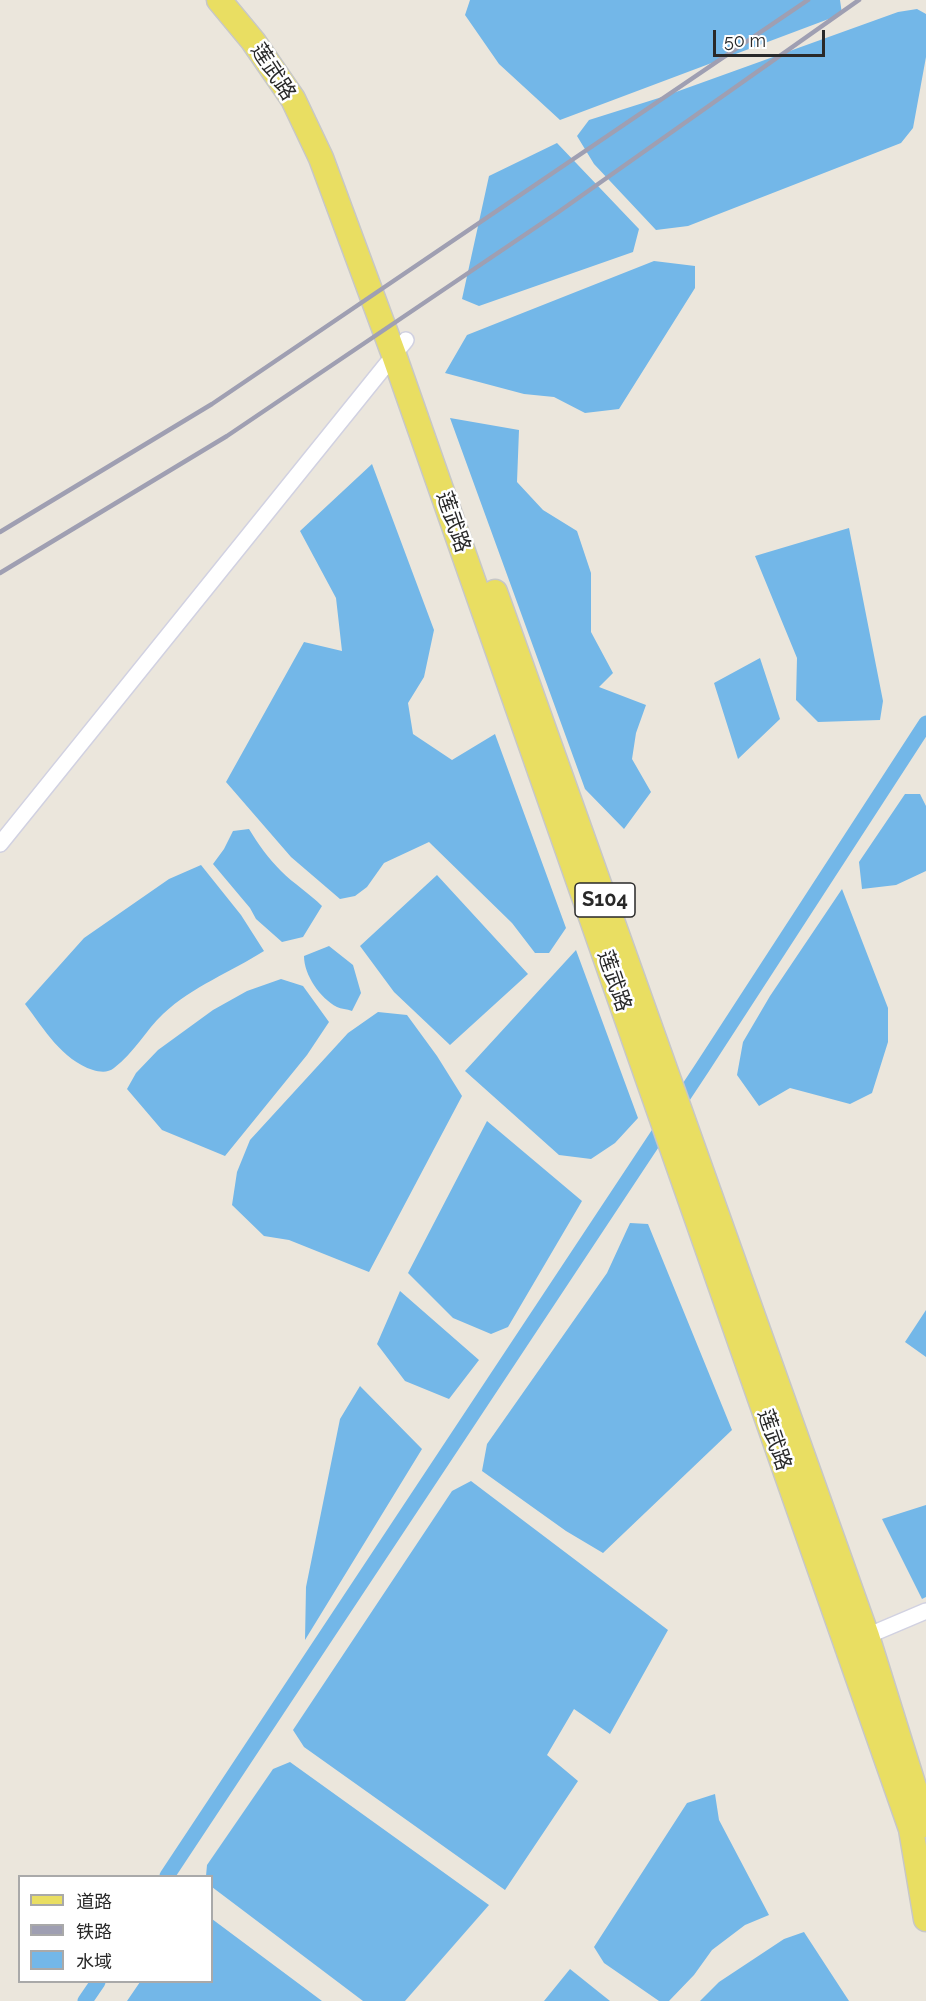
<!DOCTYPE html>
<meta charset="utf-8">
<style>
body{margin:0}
#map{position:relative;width:926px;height:2001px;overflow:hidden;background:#ebe6dc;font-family:Raleway,"Noto Sans SC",sans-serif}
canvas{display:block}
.legend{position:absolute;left:18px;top:1875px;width:195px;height:108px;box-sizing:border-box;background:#fff;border:2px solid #a9a9a9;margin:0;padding:8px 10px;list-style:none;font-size:18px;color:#292929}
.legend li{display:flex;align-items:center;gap:12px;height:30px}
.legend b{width:30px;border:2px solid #a9a9a9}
.scale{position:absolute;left:713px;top:30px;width:112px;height:27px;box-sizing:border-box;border:3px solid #292929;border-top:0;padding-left:8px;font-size:18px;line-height:21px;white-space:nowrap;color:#292929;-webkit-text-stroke:4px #fff;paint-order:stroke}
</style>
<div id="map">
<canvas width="926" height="2001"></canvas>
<ul class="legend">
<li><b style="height:8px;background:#e9de62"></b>道路</li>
<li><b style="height:8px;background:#9f9fb2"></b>铁路</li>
<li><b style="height:16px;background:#73b7e8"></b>水域</li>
</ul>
<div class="scale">50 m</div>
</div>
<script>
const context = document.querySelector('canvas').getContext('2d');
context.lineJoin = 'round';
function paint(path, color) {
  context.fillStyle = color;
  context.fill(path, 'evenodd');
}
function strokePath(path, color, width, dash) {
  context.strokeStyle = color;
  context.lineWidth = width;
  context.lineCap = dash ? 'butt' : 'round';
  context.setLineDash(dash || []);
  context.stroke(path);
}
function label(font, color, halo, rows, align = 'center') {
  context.font = font + ' Raleway,"Noto Sans SC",sans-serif';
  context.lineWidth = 5;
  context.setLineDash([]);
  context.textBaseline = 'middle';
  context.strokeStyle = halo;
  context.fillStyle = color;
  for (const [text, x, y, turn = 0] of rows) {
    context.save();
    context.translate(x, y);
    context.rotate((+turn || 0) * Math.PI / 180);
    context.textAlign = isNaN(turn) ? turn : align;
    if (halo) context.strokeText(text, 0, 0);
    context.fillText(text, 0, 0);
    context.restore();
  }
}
paint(new Path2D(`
 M470 0H840L842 14 560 120 499 64 465 15Z
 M917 9 926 14V57L913 128 901 143 688 226 656 230 594 164 577 136 589 120 662 97 898 12Z
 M557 143 639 229 633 252 479 306 462 299 489 176Z
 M654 261 695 266V288L619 409 585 413 554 397 524 394 445 373 467 335Z
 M450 418 519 430 517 482 543 510 577 531 591 573V632L613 673 599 687 646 705 636 733 632 759 651 792 624 829 585 789Z
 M372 464 434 630 424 677 408 703 413 734 452 760 495 734 566 928 549 953H535L512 923 429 842 384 863 367 887 355 896 340 899 291 857 226 782 304 642 342 651 336 598 300 531Z
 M849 528 883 701 880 720 818 722 796 700 797 658 755 556Z
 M760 658 780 719 738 759 714 683Z
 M905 794H920L926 806V871L896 885 862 889 859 862Z
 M249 829C258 844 269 859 281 871 294 884 309 893 322 906L303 937 282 942 256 919 250 908 213 864 224 849 233 831Z
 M201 865 241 915 264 951C231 972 193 986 163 1014 146 1030 134 1053 114 1068 108 1073 100 1072 93 1070 62 1060 44 1029 25 1004L84 938 169 879Z
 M437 875 528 974 450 1045 394 992 360 946Z
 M842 889 888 1008V1042L872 1093 850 1104 790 1088 759 1106 737 1075 743 1042 770 996Z
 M329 946 353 965 361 993 352 1011C347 1009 341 1009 337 1007 320 998 304 975 304 956Z
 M576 950 638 1118 615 1143 591 1159 559 1155 465 1071Z
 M281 979 303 986 329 1022 307 1055 225 1156 162 1130 127 1089 136 1073 158 1050 213 1010 247 991Z
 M378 1012 407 1015 437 1056 462 1096 369 1272 289 1240 264 1236 232 1205 237 1172 250 1140 348 1033Z
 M487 1121 582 1201 508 1327 491 1334 453 1318 408 1273Z
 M630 1223 648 1224 732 1430 603 1553 566 1531 482 1471 487 1444 607 1273Z
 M400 1291 479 1360 449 1399 405 1381 377 1344Z
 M926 1310V1357L905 1342Z
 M360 1386 422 1449 305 1640 306 1587 340 1419Z
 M471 1481 668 1630 610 1734 574 1709 547 1755 578 1781 505 1890 304 1747 293 1730 452 1491Z
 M926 1505V1597L922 1599 882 1519Z
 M290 1762 489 1905 405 2001H363L212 1887V1876H206L207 1865 273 1769Z
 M715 1794 719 1820 769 1915 745 1925 712 1950 694 1975 669 2001H659L604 1963 594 1947 687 1803Z
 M212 1919 322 2001H127L140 1982H212Z
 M804 1932 849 2001H700L719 1982 784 1939Z
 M570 1969 610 2001H544Z`), '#73b7e8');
strokePath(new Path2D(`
 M167 1876 702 1068 926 723
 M85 2001 98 1982`), '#73b7e8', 15);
const minor = new Path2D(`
 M0 844 406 340
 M867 1636 926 1611`);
const primary = new Path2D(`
 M219 0 253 41 293 99 321 158 394 355 911 1829 926 1919
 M495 592 867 1636 926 1825`);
strokePath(minor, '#d1d1e1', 18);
strokePath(primary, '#c7c7c7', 27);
strokePath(minor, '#fff', 15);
strokePath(primary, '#e9de62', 24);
strokePath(new Path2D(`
 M0 532 212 404 808 0
 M0 573 227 436 557 213 859 0`), '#9f9fb2', 4.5);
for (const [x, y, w] of [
 [605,900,60]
]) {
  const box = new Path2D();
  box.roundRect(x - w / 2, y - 17, w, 34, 4.5);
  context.fillStyle = '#fff';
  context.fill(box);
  strokePath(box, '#292929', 1.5);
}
label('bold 20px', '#292929', null, [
 ["S104",605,900]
]);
label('21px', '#292929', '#fff', [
 ["莲武路",273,72,57],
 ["莲武路",453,522,71],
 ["莲武路",614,981,71],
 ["莲武路",774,1440,71]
]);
</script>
